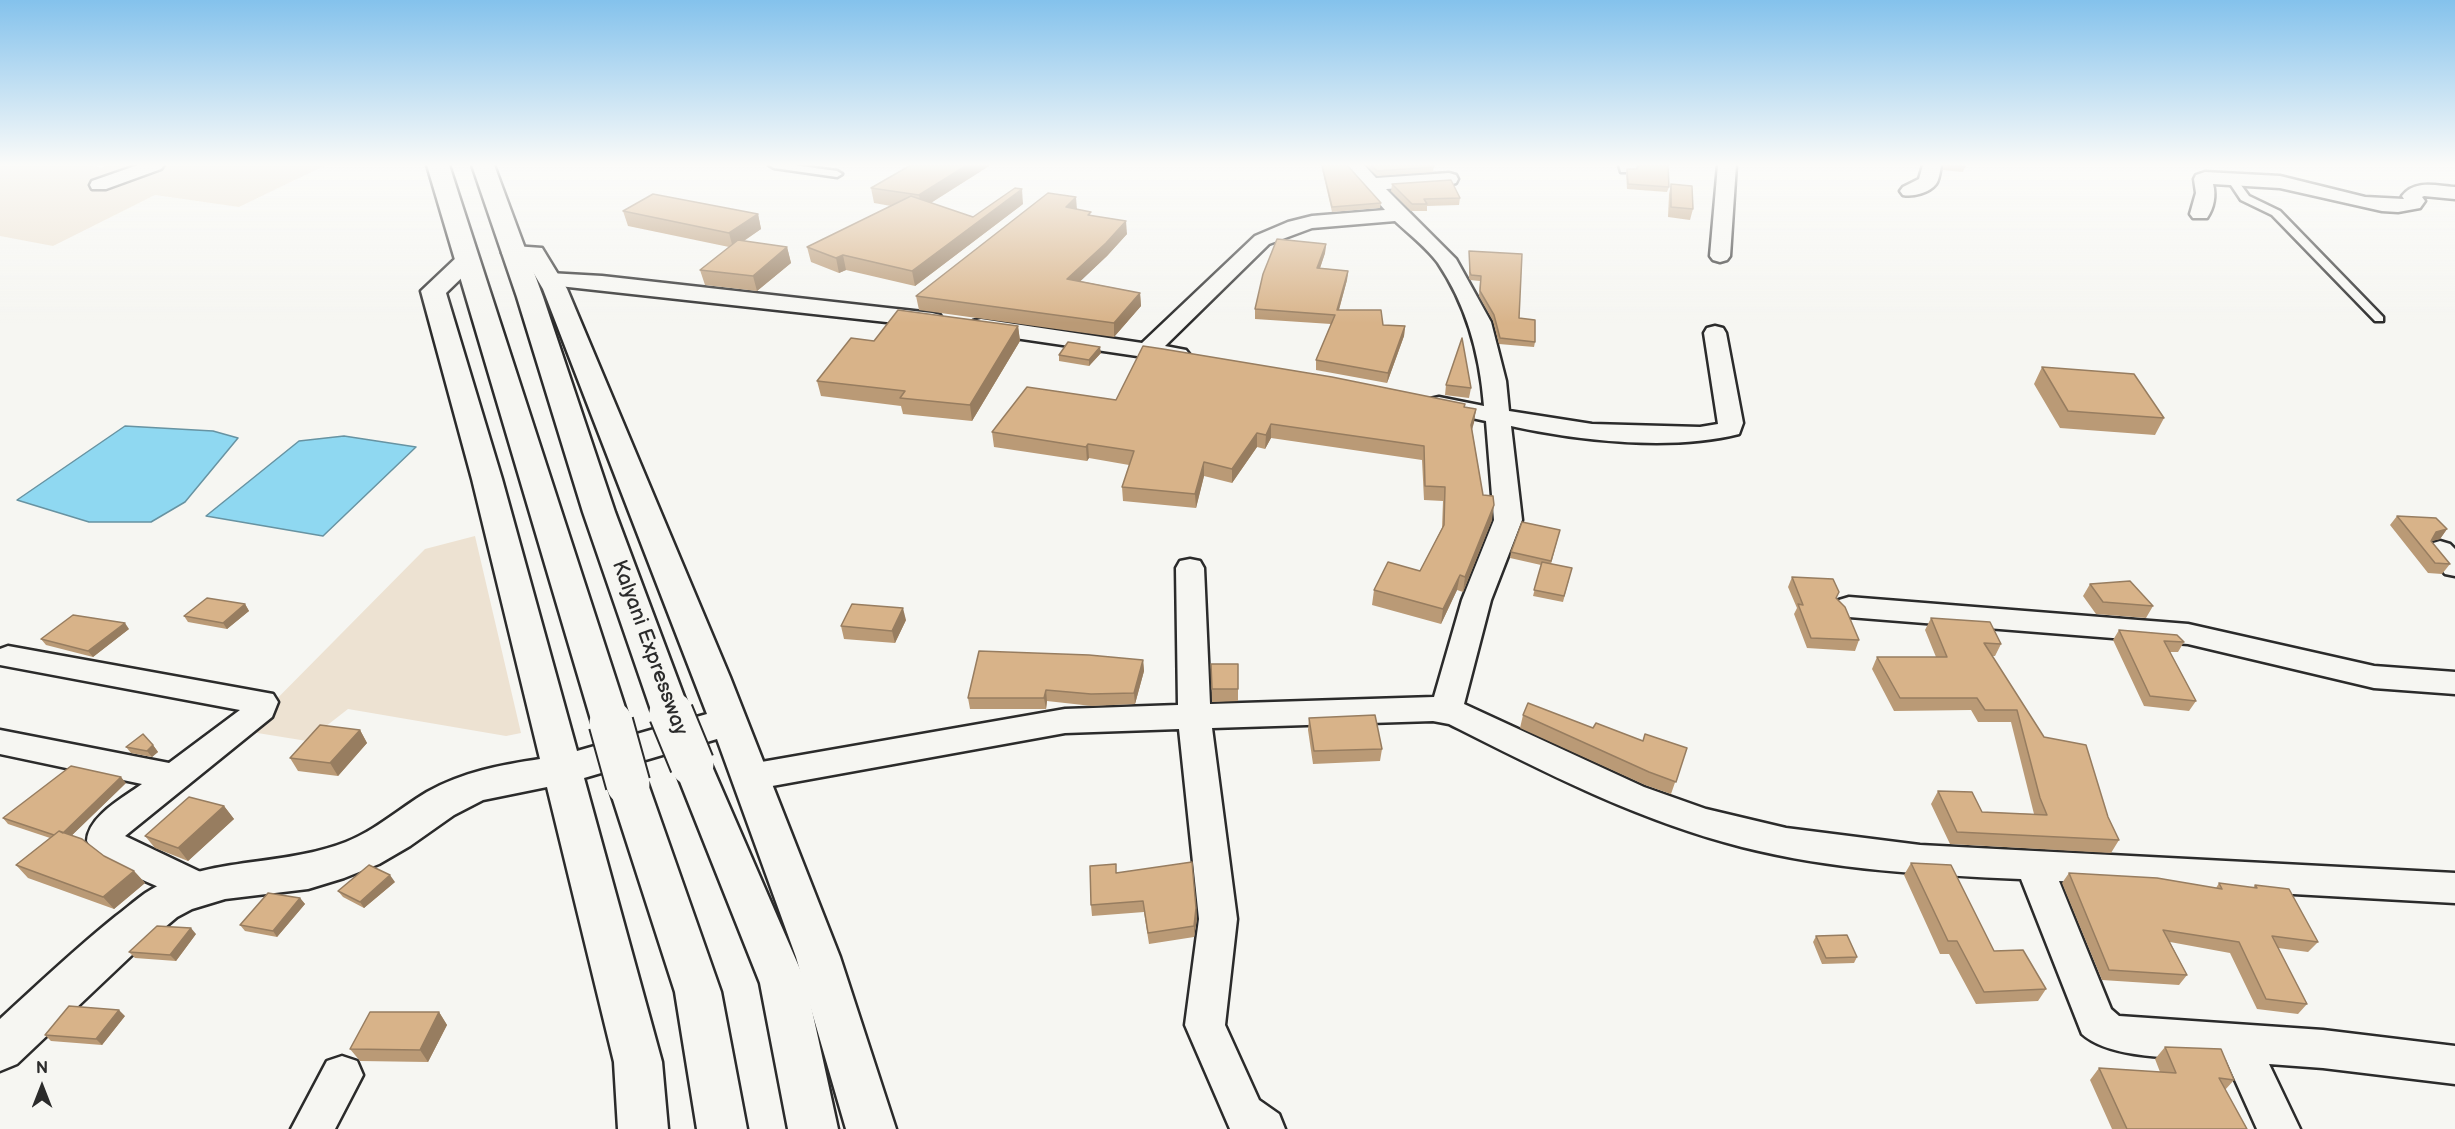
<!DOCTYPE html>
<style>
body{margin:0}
#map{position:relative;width:2455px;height:1129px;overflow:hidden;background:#f6f6f2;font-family:"Balsamiq Sans",sans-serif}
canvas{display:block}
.north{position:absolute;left:12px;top:1057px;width:60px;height:60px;-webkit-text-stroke:4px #f6f6f2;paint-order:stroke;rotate:0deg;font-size:16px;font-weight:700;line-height:24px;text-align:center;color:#2b2b2b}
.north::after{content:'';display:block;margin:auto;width:21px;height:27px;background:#2b2b2b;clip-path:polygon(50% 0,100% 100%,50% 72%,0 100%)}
</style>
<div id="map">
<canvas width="2455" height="1129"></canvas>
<div class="north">N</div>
</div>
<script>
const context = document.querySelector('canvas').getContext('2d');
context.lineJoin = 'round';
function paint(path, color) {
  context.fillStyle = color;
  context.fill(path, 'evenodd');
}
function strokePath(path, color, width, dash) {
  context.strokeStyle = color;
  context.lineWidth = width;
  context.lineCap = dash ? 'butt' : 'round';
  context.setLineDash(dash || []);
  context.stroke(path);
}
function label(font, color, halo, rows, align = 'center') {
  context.font = font + ' "Balsamiq Sans",sans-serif';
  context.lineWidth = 6;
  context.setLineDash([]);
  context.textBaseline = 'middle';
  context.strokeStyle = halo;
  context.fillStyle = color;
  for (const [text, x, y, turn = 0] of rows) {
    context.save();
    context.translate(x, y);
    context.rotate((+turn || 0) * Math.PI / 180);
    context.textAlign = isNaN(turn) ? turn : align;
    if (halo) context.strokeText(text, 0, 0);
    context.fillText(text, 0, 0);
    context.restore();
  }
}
paint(new Path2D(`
 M4 165H90L101 168 108 165H326L239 207 155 195 53 246 0 236V166Z
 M475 536 521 733 506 736 348 709 307 741 245 731 425 549Z`), '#ede2d2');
const water = new Path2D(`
 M125 426 213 431 238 438 185 502 151 522H89L17 500Z
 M344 436 416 447 323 536 206 516 299 441Z`);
paint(water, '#8fd8f1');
strokePath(water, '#6793a2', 1.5);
const lane = new Path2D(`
 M769 165H793L837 171 842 174 837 177 774 168Z
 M2229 177H2235L2249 196 2280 211 2383 317V321H2375L2272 215 2241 200 2227 179Z`);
const street = new Path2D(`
 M138 165H164L161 169 106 189H92L90 185 92 181Z
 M1345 165H1364L1376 178 1449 173 1456 175 1458 179 1456 183 1449 185 1386 189 1456 259 1491 322 1506 381 1509 411 1592 424 1700 427 1718 424 1704 333 1707 328 1715 326 1723 328 1726 333 1743 423 1739 434C1672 451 1579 441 1511 426L1522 520 1491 600 1464 704 1644 787 1706 809 1786 828 1920 845 2455 873V903L2059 881 2111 1009 2119 1016 2323 1030 2455 1046V1084L2323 1068 2269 1064 2300 1129H2257L2226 1060C2185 1057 2112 1061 2082 1034L2021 879C1928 875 1833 870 1742 847 1639 821 1544 772 1449 724L1433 721 1212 728 1237 919 1225 1025 1259 1100 1279 1114 1285 1129H1230L1185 1025 1199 919 1179 729 1065 733 750 790 738 786 733 777 738 768 750 764 1065 709 1178 705 1176 568 1180 561 1190 559 1200 561 1204 568 1210 704 1434 697 1462 600 1494 520 1486 421 1430 409 1427 404 1430 399 1439 397 1484 406C1480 355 1467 306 1438 263 1427 248 1409 234 1395 221L1312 228 1269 244 1165 346 1186 350 1190 355 1186 360 1178 362 981 333 973 331 970 326 973 321 981 319 1142 343 1255 236 1288 222 1312 216 1385 210Z
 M1619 165H1637L1635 172H1621Z
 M1718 165H1736L1730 256 1727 260 1720 262 1713 260 1710 256Z
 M1923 165H1941C1940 171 1939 180 1936 184 1929 193 1913 197 1903 195L1900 191 1903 187 1919 179Z
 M2205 172 2280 176 2365 197 2404 199 2402 196C2415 179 2437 186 2455 187V199L2424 196 2422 197 2425 201 2420 208 2398 212 2382 211 2280 188 2213 184C2216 195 2214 208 2207 218H2193L2190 214 2196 193 2194 179 2196 175Z
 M549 273 602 276 932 313 940 315 943 320 940 325 932 327 541 284 538 279 541 274Z
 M2440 541 2450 544 2455 549V576L2445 574 2426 550 2430 544Z
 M1849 597 2188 624 2374 666 2455 672V694L2374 688 2188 644 1849 617 1839 614 1834 607 1839 600Z
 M8 646 273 694 278 702 272 717 125 836 211 877 216 888 211 899 198 903 185 899C159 886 99 865 87 841 88 816 124 797 142 784L0 754V730L169 763 240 710 0 665V649Z
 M342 1056 357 1061 363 1075 335 1129H291L327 1061Z`);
const secondary = new Path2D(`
 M514 246 542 248 567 289 730 677 840 957 896 1129H846L796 957 717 739 584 778 662 1062 668 1129H618L614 1062 547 787 483 800 454 815 410 846 379 864 344 878 308 889 225 899 192 909 177 917 132 955 17 1064 0 1071V1019C38 984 76 948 116 916 132 904 146 890 164 883 223 858 287 865 346 842 376 830 400 808 427 792 463 772 500 765 540 759L472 479 421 291 458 256 467 254 476 256 479 261 446 293 502 479 577 751 707 714 543 289 526 260 506 258 502 253 506 248Z`);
const highway = new Path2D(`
 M427 165H449L630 723 624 733 611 737 598 733 592 723Z
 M472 165H494L543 297 615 512 689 710 683 720 670 724 657 720 651 710 583 512 517 297Z
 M692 749 706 754 711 764 806 983 838 1129H788L760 983 673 764 678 754Z
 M628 769 642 773 648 784 721 992 747 1129H697L675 992 608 784 614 773Z`);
strokePath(lane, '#2b2b2b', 5);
strokePath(street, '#2b2b2b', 5);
strokePath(secondary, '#2b2b2b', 5);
strokePath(highway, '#2b2b2b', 5);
paint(lane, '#f6f6f2');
paint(street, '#f6f6f2');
paint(secondary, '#f6f6f2');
paint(highway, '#f6f6f2');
const highwayBridgeFar1 = new Path2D(`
 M670 710 672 714`);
const highwayBridge = new Path2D(`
 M671 713 692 764
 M611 723 628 784`);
strokePath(highwayBridgeFar1, '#2b2b2b', 37, []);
strokePath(highwayBridge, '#2b2b2b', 47, []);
strokePath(highwayBridgeFar1, '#f6f6f2', 32);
strokePath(highwayBridge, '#f6f6f2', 43);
paint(new Path2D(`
 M911 165H989V166L931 203 973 217 1023 204 915 286 846 270 839 273 811 262 807 247 891 206 874 203 871 188Z
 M1321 165H1347L1381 203 1380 208 1332 212Z
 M1366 165H1434L1433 172 1377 176Z
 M1943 165H1964L1965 167 1963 172 1943 170Z
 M1627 169 1669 187 1667 192 1627 189 1626 174Z
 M1392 184 1460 198 1459 205 1427 206V211H1411L1391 191Z
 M1671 184 1693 209 1690 220 1668 217 1669 194Z
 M1077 209 1091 215 1127 234 1107 256 1080 281 1140 293 1141 306 1114 337 919 310 916 296Z
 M623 211 758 214 761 229 744 241 787 247 791 263 757 291 705 285 700 270 729 247 628 226Z
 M1326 244 1325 253 1320 268 1348 271 1347 280 1339 310 1383 325 1405 326 1404 336 1387 383 1316 370V360L1331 324 1255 319V309Z
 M1469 251 1535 342 1534 347 1499 344 1493 321 1479 296 1480 281 1470 280 1469 278Z
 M1018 326 1020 341 972 421 903 414 901 406 821 396 817 381 874 341Z
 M1101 353 1089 366 1059 361V355Z
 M2042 367 2164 418 2155 435 2060 428 2034 384Z
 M1446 385 1471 388 1469 398 1445 395Z
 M1116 400 1465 404V407L1476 409 1472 429 1483 495 1492 520 1463 592 1457 590 1441 624 1372 605 1374 590 1420 571 1442 528 1443 501 1424 500 1422 460 1271 438 1265 449 1257 447 1232 483 1204 476 1196 508 1123 501 1122 487 1129 465 1089 458 1087 461 994 447 992 432Z
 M2397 516 2447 529 2440 539 2431 541 2450 564 2442 574 2428 573 2390 525Z
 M1560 530 1551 564 1572 568 1563 602 1533 596 1541 565 1510 558 1511 552Z
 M1792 577 1836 598 1859 640 1855 651 1807 648 1794 614 1797 608 1788 587Z
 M2090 584 2153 606 2146 618 2096 614 2083 596Z
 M245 604 249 611 227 629 188 622 184 616Z
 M1931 618 2001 644 1995 656H1992L2044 737 2108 817 2119 840 2111 853 1950 844 1931 804 1938 791 1982 812 2034 814 2011 722H1978L1971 710 1894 711 1872 669 1877 657H1936L1925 630Z
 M906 620 895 643 844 639 841 626Z
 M129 629 93 657 46 645 41 639Z
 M2119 630 2184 642 2178 652H2170L2196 701 2189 711 2144 706 2113 640Z
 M1143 660 1144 671 1135 704 1092 706 1047 701 1046 709H970L968 698Z
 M1211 664H1238V701L1212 702Z
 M1523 715 1593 728 1643 741 1687 748 1671 794 1645 785 1520 728Z
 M1309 718 1382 749 1380 761 1313 764 1308 730Z
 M360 730 367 743 338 776 298 771 290 758Z
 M153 745 158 752 152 757 131 753 126 747Z
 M126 783 71 836 104 856 134 871 145 883 114 909 28 878 16 865 50 838 8 824 3 818Z
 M224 806 234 819 188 861 155 848 145 836Z
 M1911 863 1994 951 2046 989 2038 1001 1976 1004 1949 954H1940L1904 875Z
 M1117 873 1196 908 1197 919 1194 937 1149 944 1144 912 1092 916 1091 905Z
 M2069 873 2216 888 2219 883 2253 888 2255 885 2318 942 2308 952 2278 948 2307 1004 2298 1014 2257 1009 2230 953 2170 942 2187 975 2179 985 2102 980 2062 883Z
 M395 882 364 908 343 897 338 891Z
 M300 898 305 904 277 937 245 931 240 925Z
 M196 934 176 961 135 958 129 952Z
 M1816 936 1857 957 1854 963 1822 964 1813 942Z
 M439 1012 447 1025 428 1062 360 1061 350 1049Z
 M125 1016 102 1045 51 1041 45 1035Z
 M2165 1047 2234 1080 2225 1090 2247 1129H2112L2090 1080 2099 1068 2160 1072 2155 1059Z`), '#ba9a76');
paint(new Path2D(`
 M967 165H989V166L921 209 919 195Z
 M1022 189 1023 204 915 286 912 271Z
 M1076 197 1077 210 1066 207Z
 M758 214 761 229 733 248 729 233Z
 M1126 221 1127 234 1107 256 1068 293 1067 279Z
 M1326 244 1325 253 1317 277V268Z
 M787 247 791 263 757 291 753 276Z
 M843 255 846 270 839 273 836 258Z
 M1348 271 1347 280 1336 320 1337 310Z
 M1140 293 1141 306 1114 337V323Z
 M1018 326 1020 341 972 421 970 405Z
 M1405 326 1404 336 1387 383 1388 373Z
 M1100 347 1101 353 1089 366V360Z
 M1476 409 1474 423 1469 439 1471 425Z
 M1271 424V438L1265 449 1266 435Z
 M1257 433V447L1232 483V469Z
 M1088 444 1089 458 1087 461 1086 447Z
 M1204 462V476L1196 508 1195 494Z
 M1494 505 1492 520 1463 592 1465 577Z
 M2447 529 2440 539 2429 542 2436 532Z
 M1460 575 1457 590 1441 624 1443 609Z
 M245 604 249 611 227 629 223 623Z
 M903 608 906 620 895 643 892 631Z
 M125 623 129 629 93 657 88 651Z
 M1143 660 1144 671 1135 704 1134 693Z
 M1046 690 1047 701 1046 709 1044 698Z
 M360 730 367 743 338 776 330 763Z
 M153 745 158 752 152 757 147 751Z
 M121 777 126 783 64 843 59 836Z
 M224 806 234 819 188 861 178 848Z
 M134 871 145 883 114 909 103 897Z
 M390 875 395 882 364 908 360 902Z
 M300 898 305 904 277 937 273 931Z
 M1196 908 1197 919 1194 937V926Z
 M191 928 196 934 176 961 170 955Z
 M119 1010 125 1016 102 1045 96 1039Z
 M439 1012 447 1025 428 1062 420 1050Z`), '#977d60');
const building = new Path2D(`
 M911 165H967L919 195 871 188Z
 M1322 165H1347L1381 203 1332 207Z
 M1371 165H1434V167L1377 171Z
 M1639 165H1668L1669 187 1628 184 1627 169H1637Z
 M1944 165H1964L1965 167Z
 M1451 180 1460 198 1424 199 1427 204H1412L1392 184Z
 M1671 184 1692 186 1693 209 1671 207Z
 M1015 188 1022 189 912 271 843 255 836 258 807 247 911 196 973 217Z
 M1048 193 1076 197 1066 207 1091 212 1088 215 1126 221 1106 243 1067 279 1140 293 1114 323 916 296Z
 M653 194 758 214 729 233 623 211Z
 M1277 239 1326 244 1317 268 1348 271 1337 310H1381L1383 325 1405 326 1388 373 1316 360 1335 315 1255 309 1263 274Z
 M738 240 787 247 753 276 700 270Z
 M1469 251 1522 254 1519 318 1535 320V342L1500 338 1494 315 1480 291 1481 276 1471 275 1470 272Z
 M898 310 1018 326 970 405 900 398 905 391 817 381 851 338 874 341Z
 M1462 338 1471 388 1446 385Z
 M1068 342 1100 347 1089 360 1059 355Z
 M1143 346 1163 349 1332 377 1465 404 1464 407 1476 409 1471 425 1483 495 1493 496 1494 505 1465 577 1460 575 1443 609 1374 590 1388 562 1420 571 1444 525 1445 487 1425 486 1424 446 1271 424 1266 435 1257 433 1232 469 1204 462 1195 494 1122 487 1134 451 1088 444 1086 447 992 432 1027 387 1116 400Z
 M2042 367 2134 374 2164 418 2068 411Z
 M2397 516 2436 518 2447 529 2436 532 2431 541 2450 564 2435 563Z
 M1522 522 1560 530 1551 561 1511 552Z
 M1542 562 1572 568 1564 596 1534 590Z
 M1792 577 1833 579 1839 592 1836 598 1845 607 1859 640 1811 638 1798 604 1803 605Z
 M2130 581 2153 606 2103 602 2090 584Z
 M207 598 245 604 223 623 184 616Z
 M852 604 903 608 892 631 841 626Z
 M73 615 125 623 88 651 41 639Z
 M1931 618 1990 622 2001 644 1984 643 2044 737 2086 745 2108 817 2119 840 1957 832 1938 791 1972 792 1982 812 2047 815 2040 798 2017 710H1985L1977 698H1900L1877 657H1947Z
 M2119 630 2177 635 2184 642 2164 641 2196 701 2150 696Z
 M979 651 1089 655 1143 660 1134 693 1091 694 1046 690 1044 698H968Z
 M1211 664H1238V689H1212Z
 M1528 703 1593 728 1596 723 1643 741 1645 734 1687 748 1676 782 1649 772 1523 715Z
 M1375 715 1382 749 1314 751 1309 718Z
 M320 725 360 730 330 763 290 758Z
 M143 734 153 745 147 751 126 747Z
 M71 766 121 777 63 833 59 831 54 835 3 818Z
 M189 797 224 806 178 848 145 836Z
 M59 831 82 839 104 856 134 871 103 897 16 865Z
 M1192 862 1196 908 1194 926 1148 933 1143 901 1091 905 1090 866 1116 864V873Z
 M1911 863 1951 865 1994 951 2023 950 2046 989 1984 992 1957 941H1948Z
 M369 865 390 875 360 902 338 891Z
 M2069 873 2157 878 2222 889 2219 883 2257 888 2255 885 2289 889 2318 942 2272 936 2307 1004 2266 999 2239 942 2163 930 2187 975 2109 970Z
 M268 893 300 898 273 931 240 925Z
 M157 926 191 928 170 955 129 952Z
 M1847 935 1857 957 1826 958 1816 936Z
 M69 1006 119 1010 96 1039 45 1035Z
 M370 1012H439L420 1050 350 1049Z
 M2165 1047 2221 1049 2234 1080 2219 1078 2247 1129H2127L2099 1068 2176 1073Z`);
paint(building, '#d8b389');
strokePath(building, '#977d60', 1.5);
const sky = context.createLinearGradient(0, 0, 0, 323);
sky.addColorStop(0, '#84c2ec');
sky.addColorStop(0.51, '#fbfbf9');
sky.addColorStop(1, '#fbfbf900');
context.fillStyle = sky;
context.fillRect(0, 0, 2455, 323);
label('21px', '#2b2b2b', '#f6f6f2', [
 ["Kalyani Expressway",649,648,70]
]);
</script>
